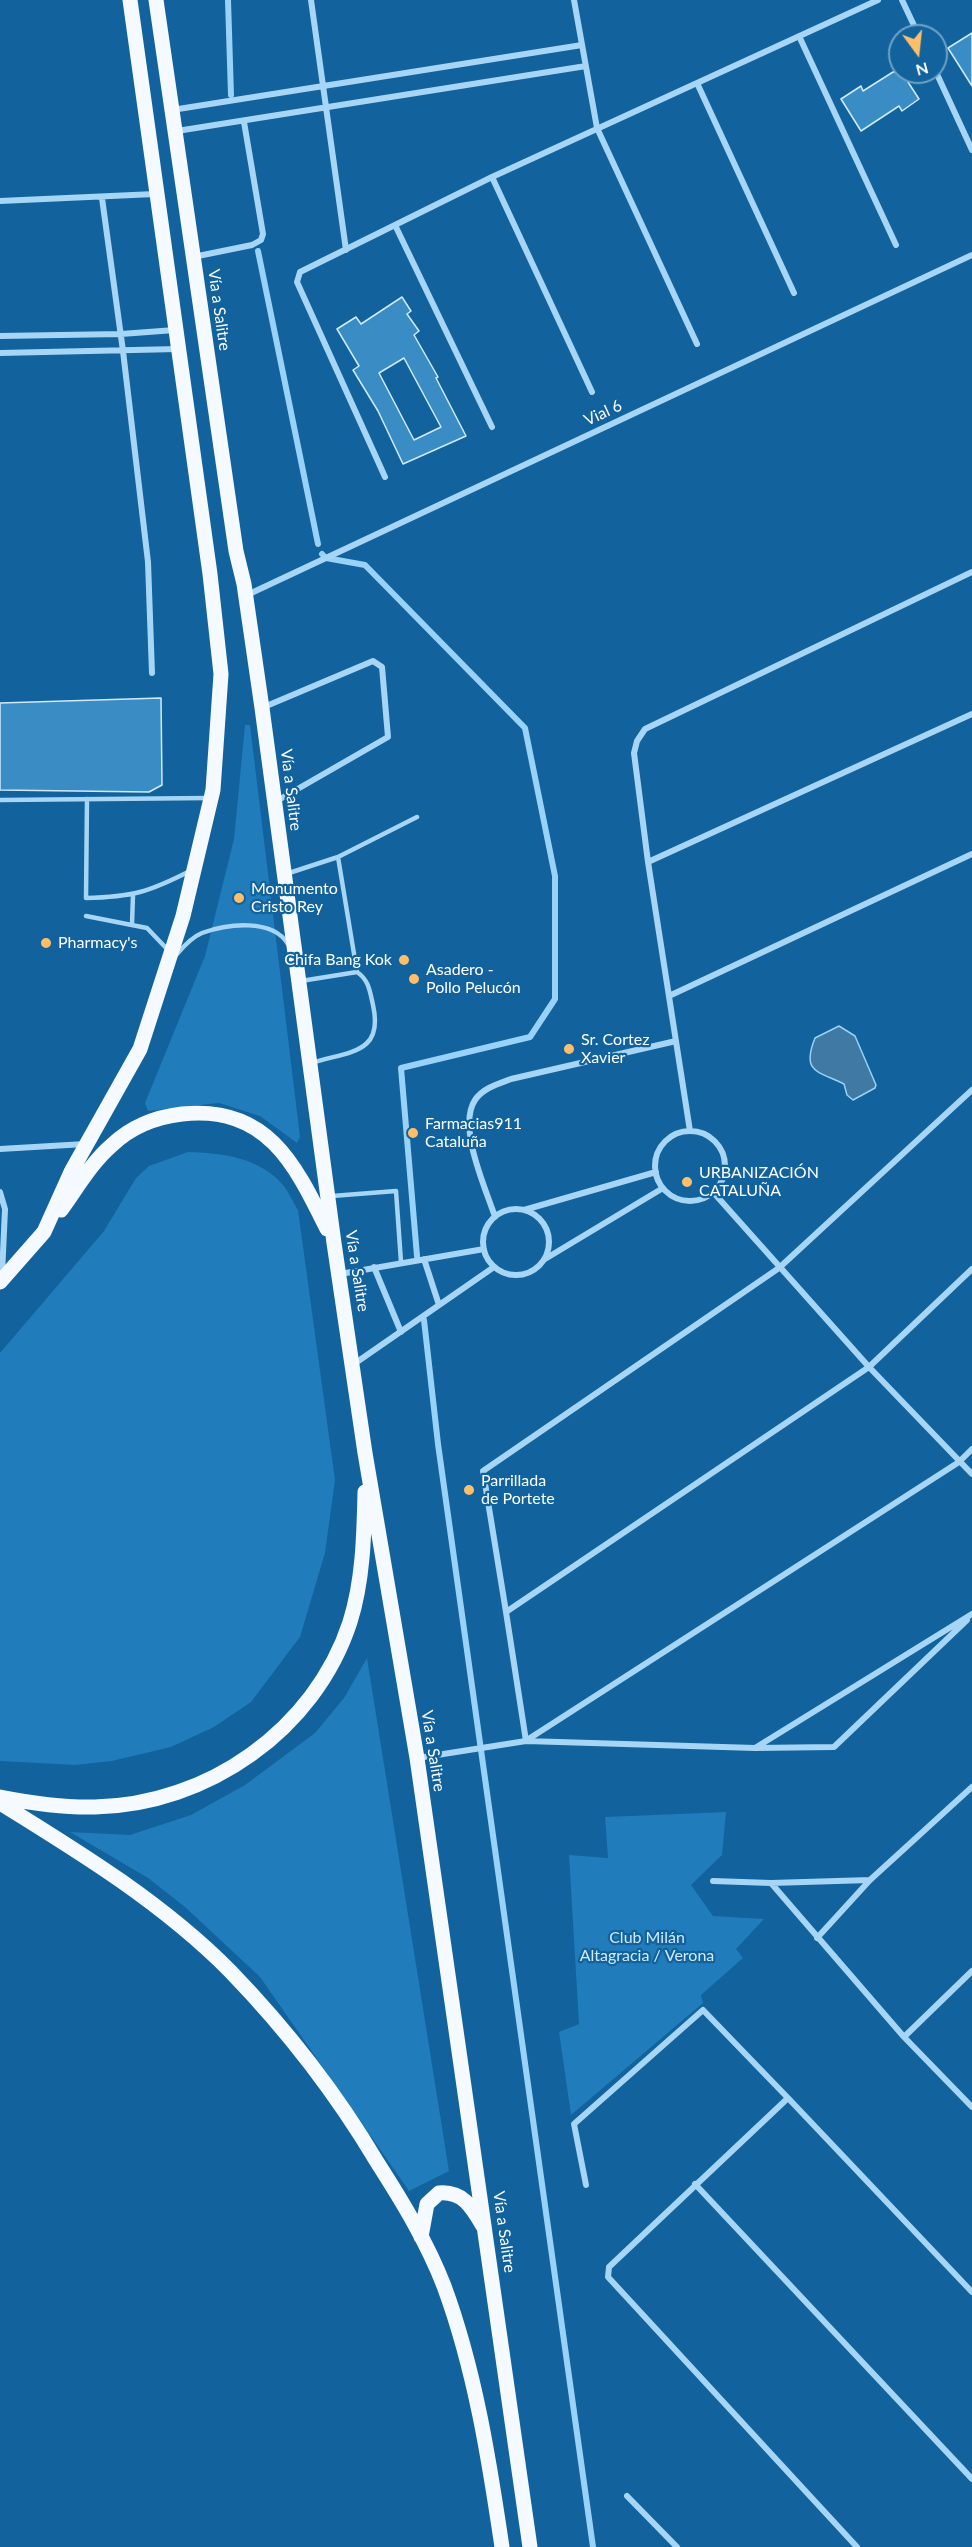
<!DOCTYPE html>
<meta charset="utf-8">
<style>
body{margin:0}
#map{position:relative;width:972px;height:2547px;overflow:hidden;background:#11629d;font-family:Lato,sans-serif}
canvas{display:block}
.north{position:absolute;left:888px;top:24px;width:60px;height:60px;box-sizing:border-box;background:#11629d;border:2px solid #70a1c4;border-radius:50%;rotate:165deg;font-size:16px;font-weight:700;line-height:24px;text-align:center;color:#fff}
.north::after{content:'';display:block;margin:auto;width:21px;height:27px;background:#ffbf6a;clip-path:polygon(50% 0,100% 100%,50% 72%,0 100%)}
</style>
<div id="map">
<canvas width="972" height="2547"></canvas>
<div class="north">N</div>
</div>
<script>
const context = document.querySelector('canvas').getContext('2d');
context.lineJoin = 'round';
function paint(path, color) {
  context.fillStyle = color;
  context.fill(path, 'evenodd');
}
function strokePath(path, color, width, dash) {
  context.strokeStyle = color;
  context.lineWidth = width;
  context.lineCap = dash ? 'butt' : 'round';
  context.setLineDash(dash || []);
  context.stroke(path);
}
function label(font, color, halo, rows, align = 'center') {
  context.font = font + ' Lato,sans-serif';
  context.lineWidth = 4.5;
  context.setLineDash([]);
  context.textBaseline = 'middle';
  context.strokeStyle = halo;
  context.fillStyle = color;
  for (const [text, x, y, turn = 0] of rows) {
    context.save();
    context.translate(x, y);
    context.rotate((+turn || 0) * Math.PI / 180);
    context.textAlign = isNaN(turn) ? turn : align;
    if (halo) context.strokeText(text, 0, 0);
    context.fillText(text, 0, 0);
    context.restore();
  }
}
paint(new Path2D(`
 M245 725H250L300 1137 297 1143 260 1116 219 1103 148 1111 145 1103 205 956 234 839Z
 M188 1152C222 1153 259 1157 283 1185 289 1192 293 1202 298 1210L335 1480 325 1553 300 1637 251 1702 214 1727 171 1747 112 1761 75 1765 0 1761V1353L104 1231 136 1178 149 1166Z
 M367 1658 449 2171 409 2191 260 1977 185 1907 148 1878 70 1832 130 1835 191 1815 245 1785 315 1733 344 1698Z
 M726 1812 722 1855 691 1885 713 1916 764 1919 736 1949 743 1958 701 1995 703 2003 571 2115 559 2032 579 2024 569 1855 608 1858 605 1817Z`), '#207cba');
const water = new Path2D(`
 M839 1026 855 1036 876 1085 875 1088 853 1100 847 1095 844 1084C818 1071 801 1073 815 1038Z`);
paint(water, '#4079a3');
strokePath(water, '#99d2f8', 1.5);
strokePath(new Path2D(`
 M228 0 231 95
 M258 251 318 544
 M322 554 326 558 365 565 525 728 555 876V999L530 1037 401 1068 417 1256
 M424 1320 438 1444 593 2547`), '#99d2f8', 6);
const building = new Path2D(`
 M972 33V86L948 48Z
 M893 72H923L908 82 919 99 902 111 899 106 861 131 841 99 861 86 863 91Z
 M402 297 411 311 407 314 419 331 414 335 438 377 436 378 466 436 403 464 378 411 353 370 359 366 337 329 356 317 361 324ZM404 358 441 427 414 440 379 373Z
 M161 698 162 785 149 792 0 790V703Z`);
paint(building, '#3a8cc4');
strokePath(building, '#d0ebfe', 1.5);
strokePath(new Path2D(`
 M87 799 86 898C132 897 149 892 190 871
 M0 800 209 798
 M338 857 417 817
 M286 874 338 857 357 972
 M86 916 147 928 168 950
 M132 924 133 895
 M177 954C183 947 192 937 202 933 227 924 272 918 288 944
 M301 981 357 972C369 980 370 992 373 1005 384 1054 349 1051 312 1063
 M332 1196 396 1191 401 1262`), '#a7d5f5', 4.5);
strokePath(new Path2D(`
 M311 0 346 250
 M574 0 597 128 697 344
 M902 0 919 36
 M799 36 896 245
 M936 72 972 150
 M697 83 794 293
 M172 110 582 45
 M177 131 586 66
 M492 177 592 392
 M102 198 123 351 148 562 152 673
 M0 201 155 194
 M395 225 492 427
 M193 257 252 245 261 240 263 234 244 122
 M0 336 121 334 175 330
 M0 353 178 349
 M385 477 297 282 300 272 492 177 878 0
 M247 595 972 255
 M264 707 373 661 382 667 388 737 275 802
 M648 862 972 714
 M669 996 972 854
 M690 1131 648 862 634 753 637 741 645 729 972 572
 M655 1166a35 35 0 1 1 70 0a35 35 0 1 1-70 0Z
 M0 1149 85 1144
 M0 1192 5 1209 2 1275
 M713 1192 869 1367 972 1474
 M483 1242a33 33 0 1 1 66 0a33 33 0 1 1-66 0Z
 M524 1210 656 1172
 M495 1217C486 1189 457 1127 475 1100 483 1088 498 1084 511 1079L676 1041
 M424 1259 439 1305
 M545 1259 663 1188
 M374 1267 401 1332
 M340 1274 484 1249
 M354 1364 494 1267
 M506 1612 483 1471 779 1268 972 1090
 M527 1740 959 1462 972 1449
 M526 1741 506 1612 869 1367 972 1269
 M755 1748 834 1747 967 1620
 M418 1758 526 1741 755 1748 972 1614
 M870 1880 972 1787
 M713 1881 771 1883 904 2037 972 2107
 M771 1883 870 1880 817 1938
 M904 2037 972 1971
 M788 2098 972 2292
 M695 2184 972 2479
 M586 2185 574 2124 703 2010 788 2098 609 2267 608 2277 857 2547
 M627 2496 677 2547`), '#a7d5f5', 6);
strokePath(new Path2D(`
 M156 0 236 551 244 584 262 708 334 1243 365 1453 417 1758 530 2547
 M61 1210C77 1188 92 1162 112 1145 132 1126 156 1117 182 1114 267 1105 295 1164 327 1229
 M0 1282 44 1232 71 1172 140 1049 183 916 213 790 221 674 210 574 130 0
 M0 1797C31 1803 62 1808 95 1807 207 1805 315 1730 350 1622 363 1581 364 1536 365 1492
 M0 1803C81 1853 164 1904 231 1972 287 2030 336 2093 377 2162 402 2201 427 2242 444 2286 475 2370 489 2459 502 2547
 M421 2237 427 2204 439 2193C463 2191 472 2207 483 2226`), '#f4faff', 15);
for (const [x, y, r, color] of [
 [239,898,6,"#ffbf6a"],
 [46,943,6,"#ffbf6a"],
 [404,960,6,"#ffbf6a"],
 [414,979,6,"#ffbf6a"],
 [569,1049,6,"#ffbf6a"],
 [413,1133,6,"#ffbf6a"],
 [687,1182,6,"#ffbf6a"],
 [469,1490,6,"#ffbf6a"]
]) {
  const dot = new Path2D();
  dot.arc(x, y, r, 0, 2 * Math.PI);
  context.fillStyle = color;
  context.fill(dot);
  strokePath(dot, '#11629d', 2);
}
label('16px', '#fff', '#11629d', [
 ["Vía a Salitre",219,310,82],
 ["Vial 6",603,413,-25],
 ["Vía a Salitre",291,790,83],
 ["Vía a Salitre",357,1271,81],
 ["Vía a Salitre",433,1751,81],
 ["Vía a Salitre",504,2232,82]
]);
label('16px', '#fff', '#11629d', [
 ["Monumento",251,889],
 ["Cristo Rey",251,907],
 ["Pharmacy's",58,943],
 ["Chifa Bang Kok",392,960,"right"],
 ["Asadero -",426,970],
 ["Pollo Pelucón",426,988],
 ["Sr. Cortez",581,1040],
 ["Xavier",581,1058],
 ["Farmacias911",425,1124],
 ["Cataluña",425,1142],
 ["URBANIZACIÓN",699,1173],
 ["CATALUÑA",699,1191],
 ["Parrillada",481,1481],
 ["de Portete",481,1499]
], 'left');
label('16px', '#d0ebfe', '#11629d', [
 ["Club Milán",647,1938],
 ["Altagracia / Verona",647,1956]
]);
</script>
